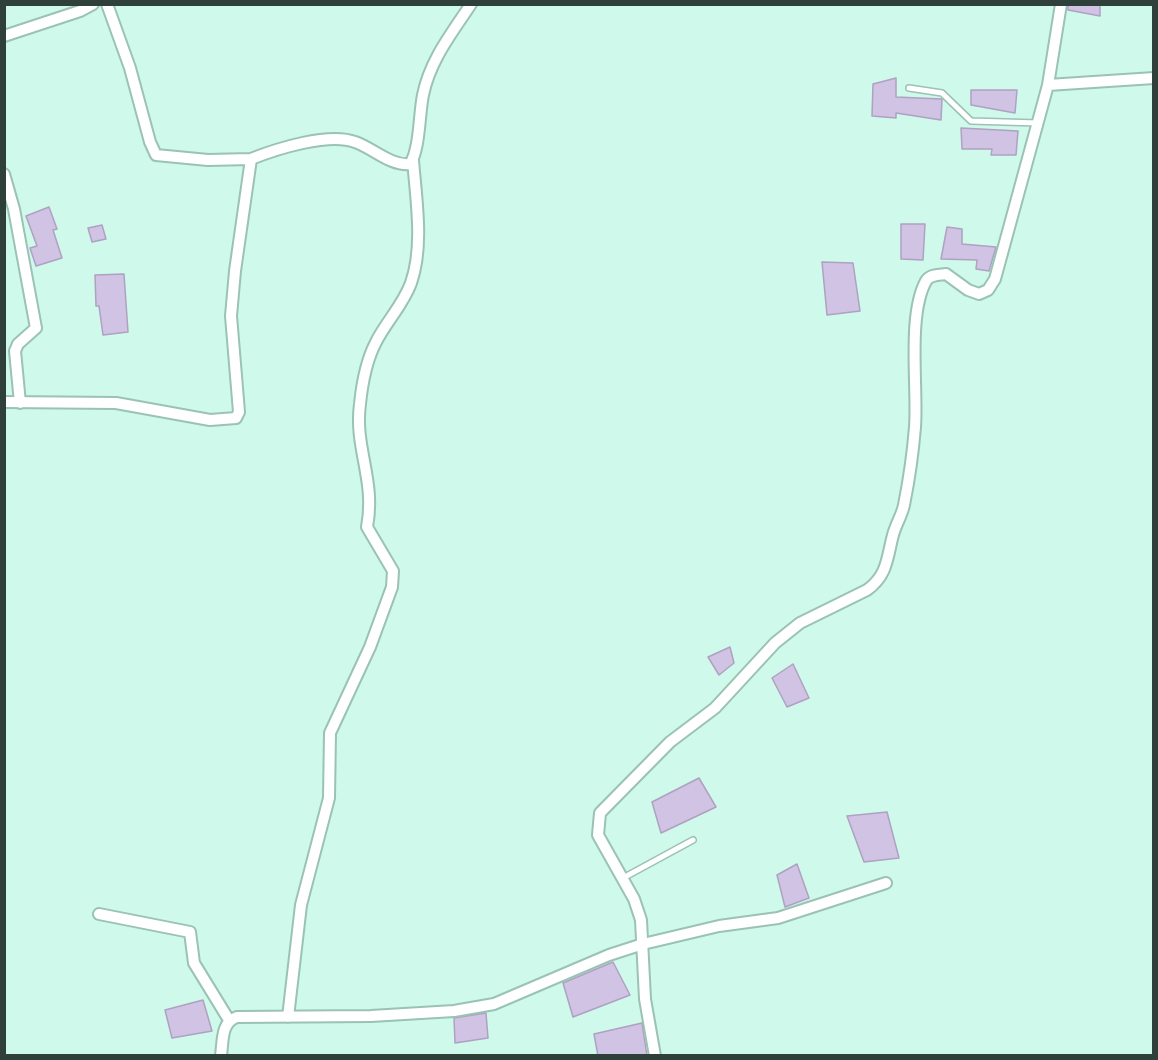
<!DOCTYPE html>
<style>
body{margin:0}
#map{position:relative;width:1158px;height:1060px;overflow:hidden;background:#cff9eb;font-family:"Times New Roman",serif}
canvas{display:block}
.frame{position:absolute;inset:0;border:6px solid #2f3f3a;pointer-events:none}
</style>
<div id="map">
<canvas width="1158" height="1060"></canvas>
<div class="frame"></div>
</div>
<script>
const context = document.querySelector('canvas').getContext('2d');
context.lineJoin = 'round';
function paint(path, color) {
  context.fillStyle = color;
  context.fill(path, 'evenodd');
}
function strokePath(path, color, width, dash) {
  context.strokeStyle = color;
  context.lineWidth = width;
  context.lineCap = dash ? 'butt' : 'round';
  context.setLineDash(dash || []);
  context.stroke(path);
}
const building = new Path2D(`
 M1068 4H1100V16L1068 10Z
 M896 78V97L942 99 941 120 896 113V118L872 116 873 84Z
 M971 90H1017L1015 113 971 105Z
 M961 128 1018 131 1016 155H991L992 149H962Z
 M49 207 57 229 53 230 62 258 36 266 30 248 37 246 26 216Z
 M901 224H925L923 260 901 259Z
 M102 225 106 239 92 242 88 228Z
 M947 227 962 229V244L996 247 989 271 976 269 977 260 941 259Z
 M822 262 853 263 860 311 827 315Z
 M124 274 128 332 103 335 99 306H96L95 275Z
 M730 647 734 663 719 675 708 657Z
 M793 664 809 698 787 707 772 678Z
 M699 778 716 807 661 833 652 802Z
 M887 812 899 858 864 862 847 816Z
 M797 864 809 898 785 907 777 875Z
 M613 962 630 995 573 1017 563 983Z
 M203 1000 212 1031 172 1038 165 1010Z
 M486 1013 488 1038 455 1043 454 1018Z
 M642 1023 647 1056H598L594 1034Z`);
paint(building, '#d0c3e3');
strokePath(building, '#afa1c1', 1.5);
const service = new Path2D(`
 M909 88 942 93 971 121 1038 123
 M623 878 693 840`);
const minor = new Path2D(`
 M107 4 130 68 150 142 156 155 208 160 251 159
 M4 36 80 11 93 4
 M1048 85 1154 78
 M4 174 14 209 36 328 18 344 15 351 20 403
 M4 402 116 403 210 420 236 418 239 412 231 316 235 271 251 159C276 149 329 132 355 142 373 148 390 166 410 164 420 149 419 114 423 95 430 60 452 33 471 4
 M99 914 190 932 194 963 229 1020
 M288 1017 301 905 329 798 330 733 370 647 392 587 393 571 367 527C376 480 354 448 360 404 362 384 366 361 376 342 386 322 403 305 411 283 424 246 416 199 413 160
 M221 1056C223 1041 221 1022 237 1017L371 1016 454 1011 494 1004 609 955 643 944 719 926 778 918 886 883
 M655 1056 645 999 641 920 634 899 598 835 600 813 670 742 715 708 775 643 800 623 867 590C888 575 887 557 893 535 896 524 902 515 904 505 909 480 913 452 915 427 918 389 907 315 926 281 930 274 939 275 946 274L968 290 979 294 988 290 995 279 1048 85 1061 4`);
strokePath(service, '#9ac2b5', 8);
strokePath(minor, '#9ac2b5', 14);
strokePath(service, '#fff', 5);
strokePath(minor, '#fff', 10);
</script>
